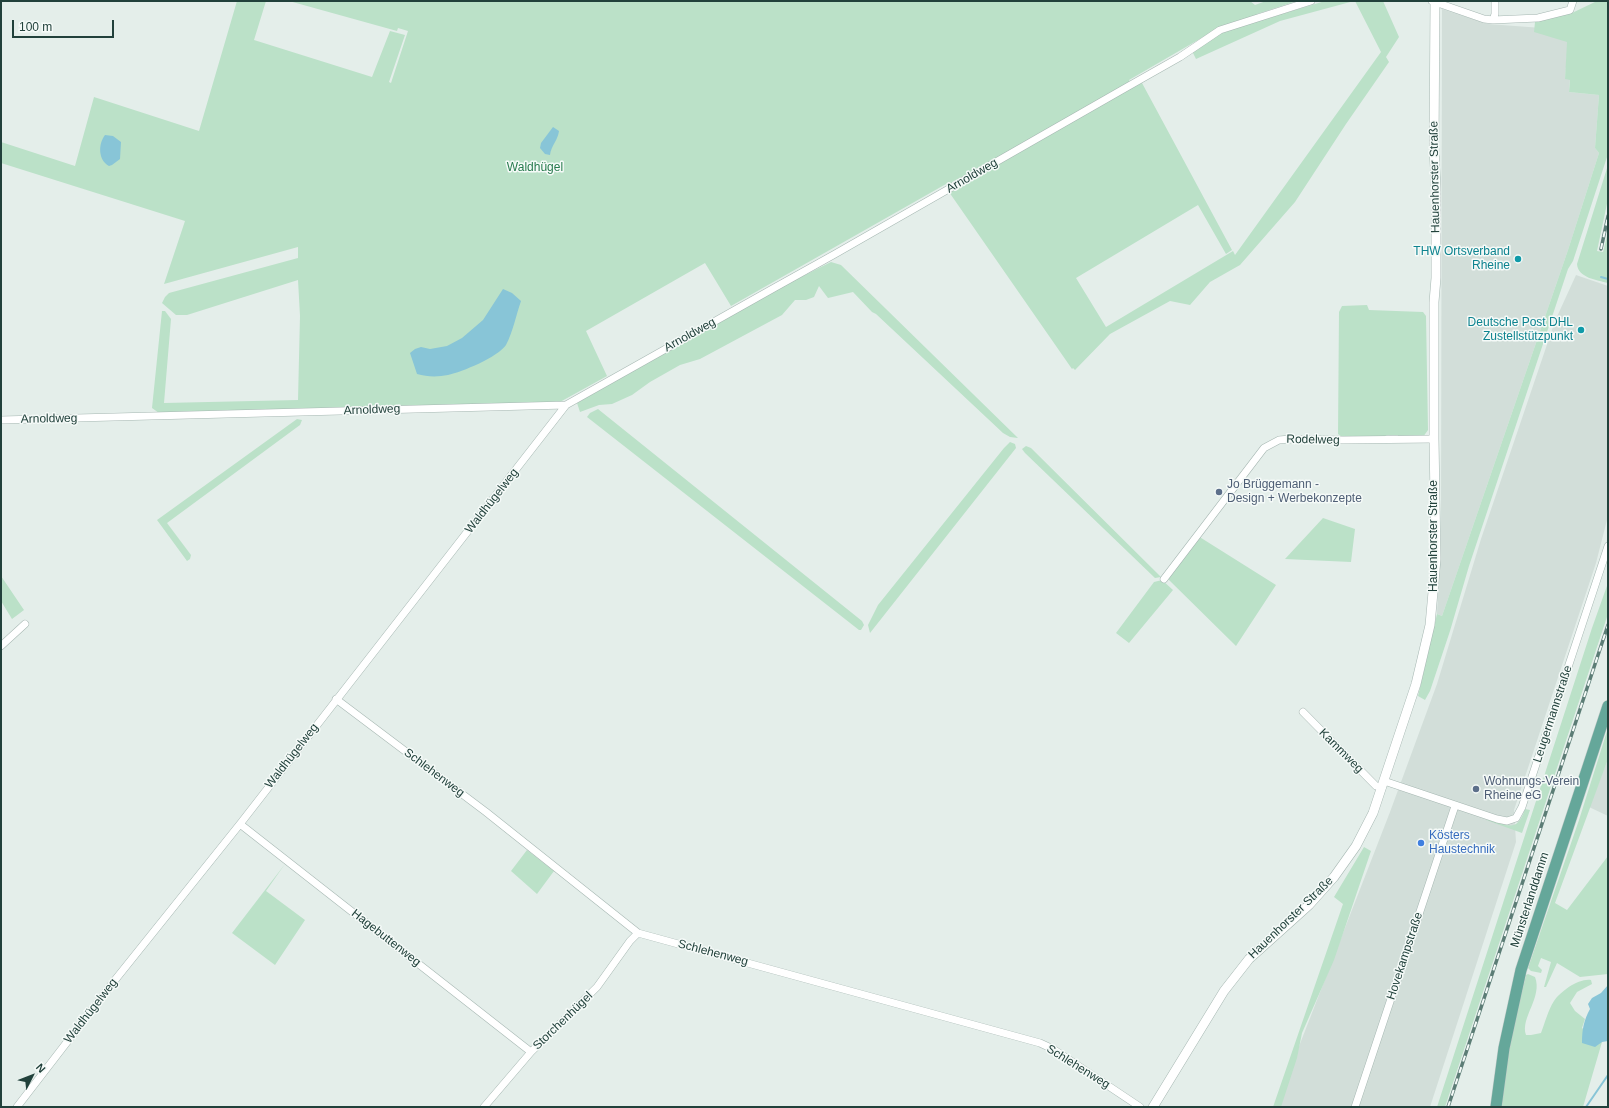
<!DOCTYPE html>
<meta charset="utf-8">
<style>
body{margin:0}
#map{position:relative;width:1609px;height:1108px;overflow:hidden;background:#e4eeea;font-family:Helvetica,sans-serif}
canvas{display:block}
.frame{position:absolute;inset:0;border:2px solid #21413b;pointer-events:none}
.north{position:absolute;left:12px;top:1056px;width:40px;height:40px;-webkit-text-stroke:3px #f5faf8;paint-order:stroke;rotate:48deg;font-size:11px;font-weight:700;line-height:16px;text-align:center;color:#21413b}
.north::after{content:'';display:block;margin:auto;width:14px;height:18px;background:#21413b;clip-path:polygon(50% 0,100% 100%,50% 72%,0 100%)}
.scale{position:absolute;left:12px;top:20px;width:102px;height:18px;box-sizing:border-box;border:2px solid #21413b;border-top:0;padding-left:5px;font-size:12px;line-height:14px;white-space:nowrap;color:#21413b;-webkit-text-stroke:3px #f5faf8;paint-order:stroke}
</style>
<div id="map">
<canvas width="1609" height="1108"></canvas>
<div class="frame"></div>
<div class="north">N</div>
<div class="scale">100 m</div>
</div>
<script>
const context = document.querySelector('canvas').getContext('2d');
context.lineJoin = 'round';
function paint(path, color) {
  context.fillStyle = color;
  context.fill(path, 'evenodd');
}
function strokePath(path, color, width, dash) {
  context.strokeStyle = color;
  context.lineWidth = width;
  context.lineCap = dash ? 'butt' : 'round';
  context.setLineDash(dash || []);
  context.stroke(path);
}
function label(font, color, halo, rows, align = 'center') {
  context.font = font + ' Helvetica,sans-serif';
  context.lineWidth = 3;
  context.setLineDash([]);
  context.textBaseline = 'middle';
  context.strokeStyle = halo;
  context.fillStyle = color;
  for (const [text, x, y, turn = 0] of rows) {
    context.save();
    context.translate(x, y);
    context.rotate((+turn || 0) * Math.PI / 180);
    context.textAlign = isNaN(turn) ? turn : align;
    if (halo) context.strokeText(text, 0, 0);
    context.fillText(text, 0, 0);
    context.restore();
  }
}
paint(new Path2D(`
 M1442 9 1488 24 1569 30 1565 79H1570L1569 92 1599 95 1595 148 1599 153 1568 250 1442 616 1437 614 1441 533Z
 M1576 275 1608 286V516L1596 563 1514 810 1516 842 1430 1107H1277L1284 1085 1390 812 1437 684 1481 539 1555 321Z
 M1608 759V816L1589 807Z`), '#d2ded9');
paint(new Path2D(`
 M237 1H266L254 40 372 77 390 31 405 35 389 82 391 83 408 31 398 28 397 31 289 1H1250L1255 5 1266 1H1297L1257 14 1259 16 1217 29 1129 80 1133 87 1142 83 1232 250 1226 254 1198 205 1076 278 1106 327 1233 251 1235 255 1381 52 1355 1H1383L1399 37 1386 57 1389 62 1346 124 1295 202 1240 265 1210 282 1190 305 1170 301 1110 334 1075 370 1073 368 1072 369 949 192 951 191 946 184 731 306 705 263 586 331 607 376 560 402 159 413 152 408 162 311H165L171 319 164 403 298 400 300 316 298 280 187 315H176L162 303 165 297 169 293 298 258V247L164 284 185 221 1 163V142L75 166 94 97 199 131Z
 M1325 1H1354L1280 21 1196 59 1192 51 1222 32Z
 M1597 1H1608V154L1573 261 1568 269 1469 566 1450 631 1430 691 1425 700 1418 696 1437 614 1442 616 1568 250 1599 153 1595 148 1599 95 1569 92 1570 80 1565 79 1567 42 1534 32 1535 22 1572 13Z
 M1608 165V199L1597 251 1603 252 1608 232V283C1597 280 1578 278 1577 264Z
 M831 262 841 265 1018 438 1010 437 1003 433 876 314 872 312 853 292 828 298 819 286 814 297 806 300H795L782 315 700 359 680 365 650 382 632 395 612 404 599 405 580 412 577 403 582 400 787 284Z
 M1367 305 1369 310 1423 312 1426 316 1428 430 1423 437 1398 436V435H1387L1382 438 1342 437 1338 434 1339 312 1342 306Z
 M598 409 862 621 864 625 861 630H859L587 417 590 413Z
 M297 419 302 420 300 425 167 523 191 555 190 559 187 561 157 520Z
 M1010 442 1015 444 1016 448 870 633 868 625 878 605 1004 448Z
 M1026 446 1031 448 1161 577 1155 578 1025 453 1022 449Z
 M1323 518 1355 529 1351 562 1285 559Z
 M1198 536 1276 585 1236 646 1169 580 1168 576Z
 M1 576 24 610 12 619 1 601Z
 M1162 580 1173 590 1129 643 1116 633 1154 582Z
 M1608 583V614L1596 650 1445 1107H1437L1592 628Z
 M1608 728V759L1555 903 1567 910 1608 856V974L1580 977 1557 963 1546 987H1544L1551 962 1541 958 1538 966 1542 970 1541 973 1531 971 1528 968 1579 820Z
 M1525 809 1530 810 1522 833 1486 820C1504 820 1515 838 1525 809Z
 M1364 847 1371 851 1334 960 1302 1033 1297 1058 1281 1107H1273L1343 904 1334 897Z
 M527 850 554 871 537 894 511 871Z
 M285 864 266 891 305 920 275 965 232 933Z
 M1528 974 1535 977C1543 997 1520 1018 1526 1035H1531L1541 1033C1545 1023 1548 1010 1554 1001 1561 991 1579 978 1591 980L1592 984 1577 992 1570 1003 1575 1011 1585 1019 1582 1028 1602 1042 1583 1107H1501L1508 1049 1526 975Z`), '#bbe1c8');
paint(new Path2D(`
 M553 127 559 131C558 140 551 146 550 155L545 154 540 148 541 143Z
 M105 135 113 136 121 142 120 159 112 165 109 166C98 160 98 144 105 135Z
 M503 289 512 293 521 301C516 315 513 332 506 345 498 357 462 372 448 375 438 377 427 377 417 374L410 353 415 349 421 347 430 349 447 346 462 338 483 320Z
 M1608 985V1041L1602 1042 1595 1047 1582 1043C1582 1029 1584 1020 1590 1009L1588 1004 1592 998 1601 993Z`), '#88c5d7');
strokePath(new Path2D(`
 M1601 277 1608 279
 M1586 1107 1608 1075`), '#88c5d7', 2);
const minor = new Path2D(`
 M1432 1 1484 19 1493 20 1538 18 1570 10 1573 1
 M1493 20 1495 14V1
 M1 420 566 405 774 288 835 254 1127 87 1180 57 1220 30 1311 1
 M1164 579 1264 448 1279 440 1290 439 1343 440 1434 439
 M1 646 25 624
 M336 699 486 812 638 933 1040 1043 1053 1049 1140 1107
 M1303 712 1376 786 1382 788
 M1384 781 1497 819 1507 821 1516 818 1522 807 1608 546
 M240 824 531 1052
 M17 1107 111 985 240 824 566 405
 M484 1107 531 1052 597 987 630 941 638 933
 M1355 1107 1455 806`);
const tertiary = new Path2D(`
 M1153 1107 1224 991 1249 959 1309 905 1334 877 1356 846 1373 813 1416 684 1430 625 1436 559 1434 439V302L1436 278V188L1434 147 1435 1`);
const primary = new Path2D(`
 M1496 1107 1504 1048 1521 970 1608 706`);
strokePath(minor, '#a6b7b2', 8);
strokePath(tertiary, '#a6b7b2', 10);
strokePath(primary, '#c1cac8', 12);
strokePath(minor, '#fff', 7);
strokePath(tertiary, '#fff', 9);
strokePath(primary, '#65a79a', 11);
const rail = new Path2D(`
 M1601 249 1608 216
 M1448 1107 1608 625`);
strokePath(rail, '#5c7d76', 3.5);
strokePath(rail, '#f5faf8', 2, [6]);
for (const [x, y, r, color] of [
 [1518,259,4,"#0f9aa8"],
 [1581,330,4,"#0f9aa8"],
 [1219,492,4,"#5c6f8a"],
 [1476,789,4,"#5c6f8a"],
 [1421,843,4,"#3f7fe0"]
]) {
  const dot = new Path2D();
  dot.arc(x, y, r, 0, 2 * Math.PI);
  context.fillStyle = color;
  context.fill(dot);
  strokePath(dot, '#f5faf8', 1.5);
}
label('12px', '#287b4e', '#f5faf8', [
 ["Waldhügel",535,168]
]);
label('12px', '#21413b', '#f5faf8', [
 ["Arnoldweg",972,176,-30],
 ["Hauenhorster Straße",1435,177,-91],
 ["Arnoldweg",690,335,-29],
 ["Arnoldweg",372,410,-2],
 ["Arnoldweg",49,419,-1],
 ["Rodelweg",1313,440,1],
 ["Waldhügelweg",492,501,-52],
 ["Hauenhorster Straße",1434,536,-90],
 ["Leugermannstraße",1553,714,-72],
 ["Kammweg",1341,751,45],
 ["Waldhügelweg",292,756,-52],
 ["Schlehenweg",434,773,37],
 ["Münsterlanddamm",1530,900,-72],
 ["Hauenhorster Straße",1291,918,-44],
 ["Hagebuttenweg",386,938,38],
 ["Schlehenweg",713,953,15],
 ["Hovekampstraße",1405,956,-72],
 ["Waldhügelweg",91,1011,-52],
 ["Storchenhügel",563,1021,-44],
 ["Schlehenweg",1078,1067,32]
]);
label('12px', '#0d838f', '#f5faf8', [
 ["THW Ortsverband",1510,252],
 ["Rheine",1510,266],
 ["Deutsche Post DHL",1573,323],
 ["Zustellstützpunkt",1573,337]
], 'right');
label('12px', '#4e5e75', '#f5faf8', [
 ["Jo Brüggemann -",1227,485],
 ["Design + Werbekonzepte",1227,499],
 ["Wohnungs-Verein",1484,782],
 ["Rheine eG",1484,796]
], 'left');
label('12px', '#366cbe', '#f5faf8', [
 ["Kösters",1429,836],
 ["Haustechnik",1429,850]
], 'left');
</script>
